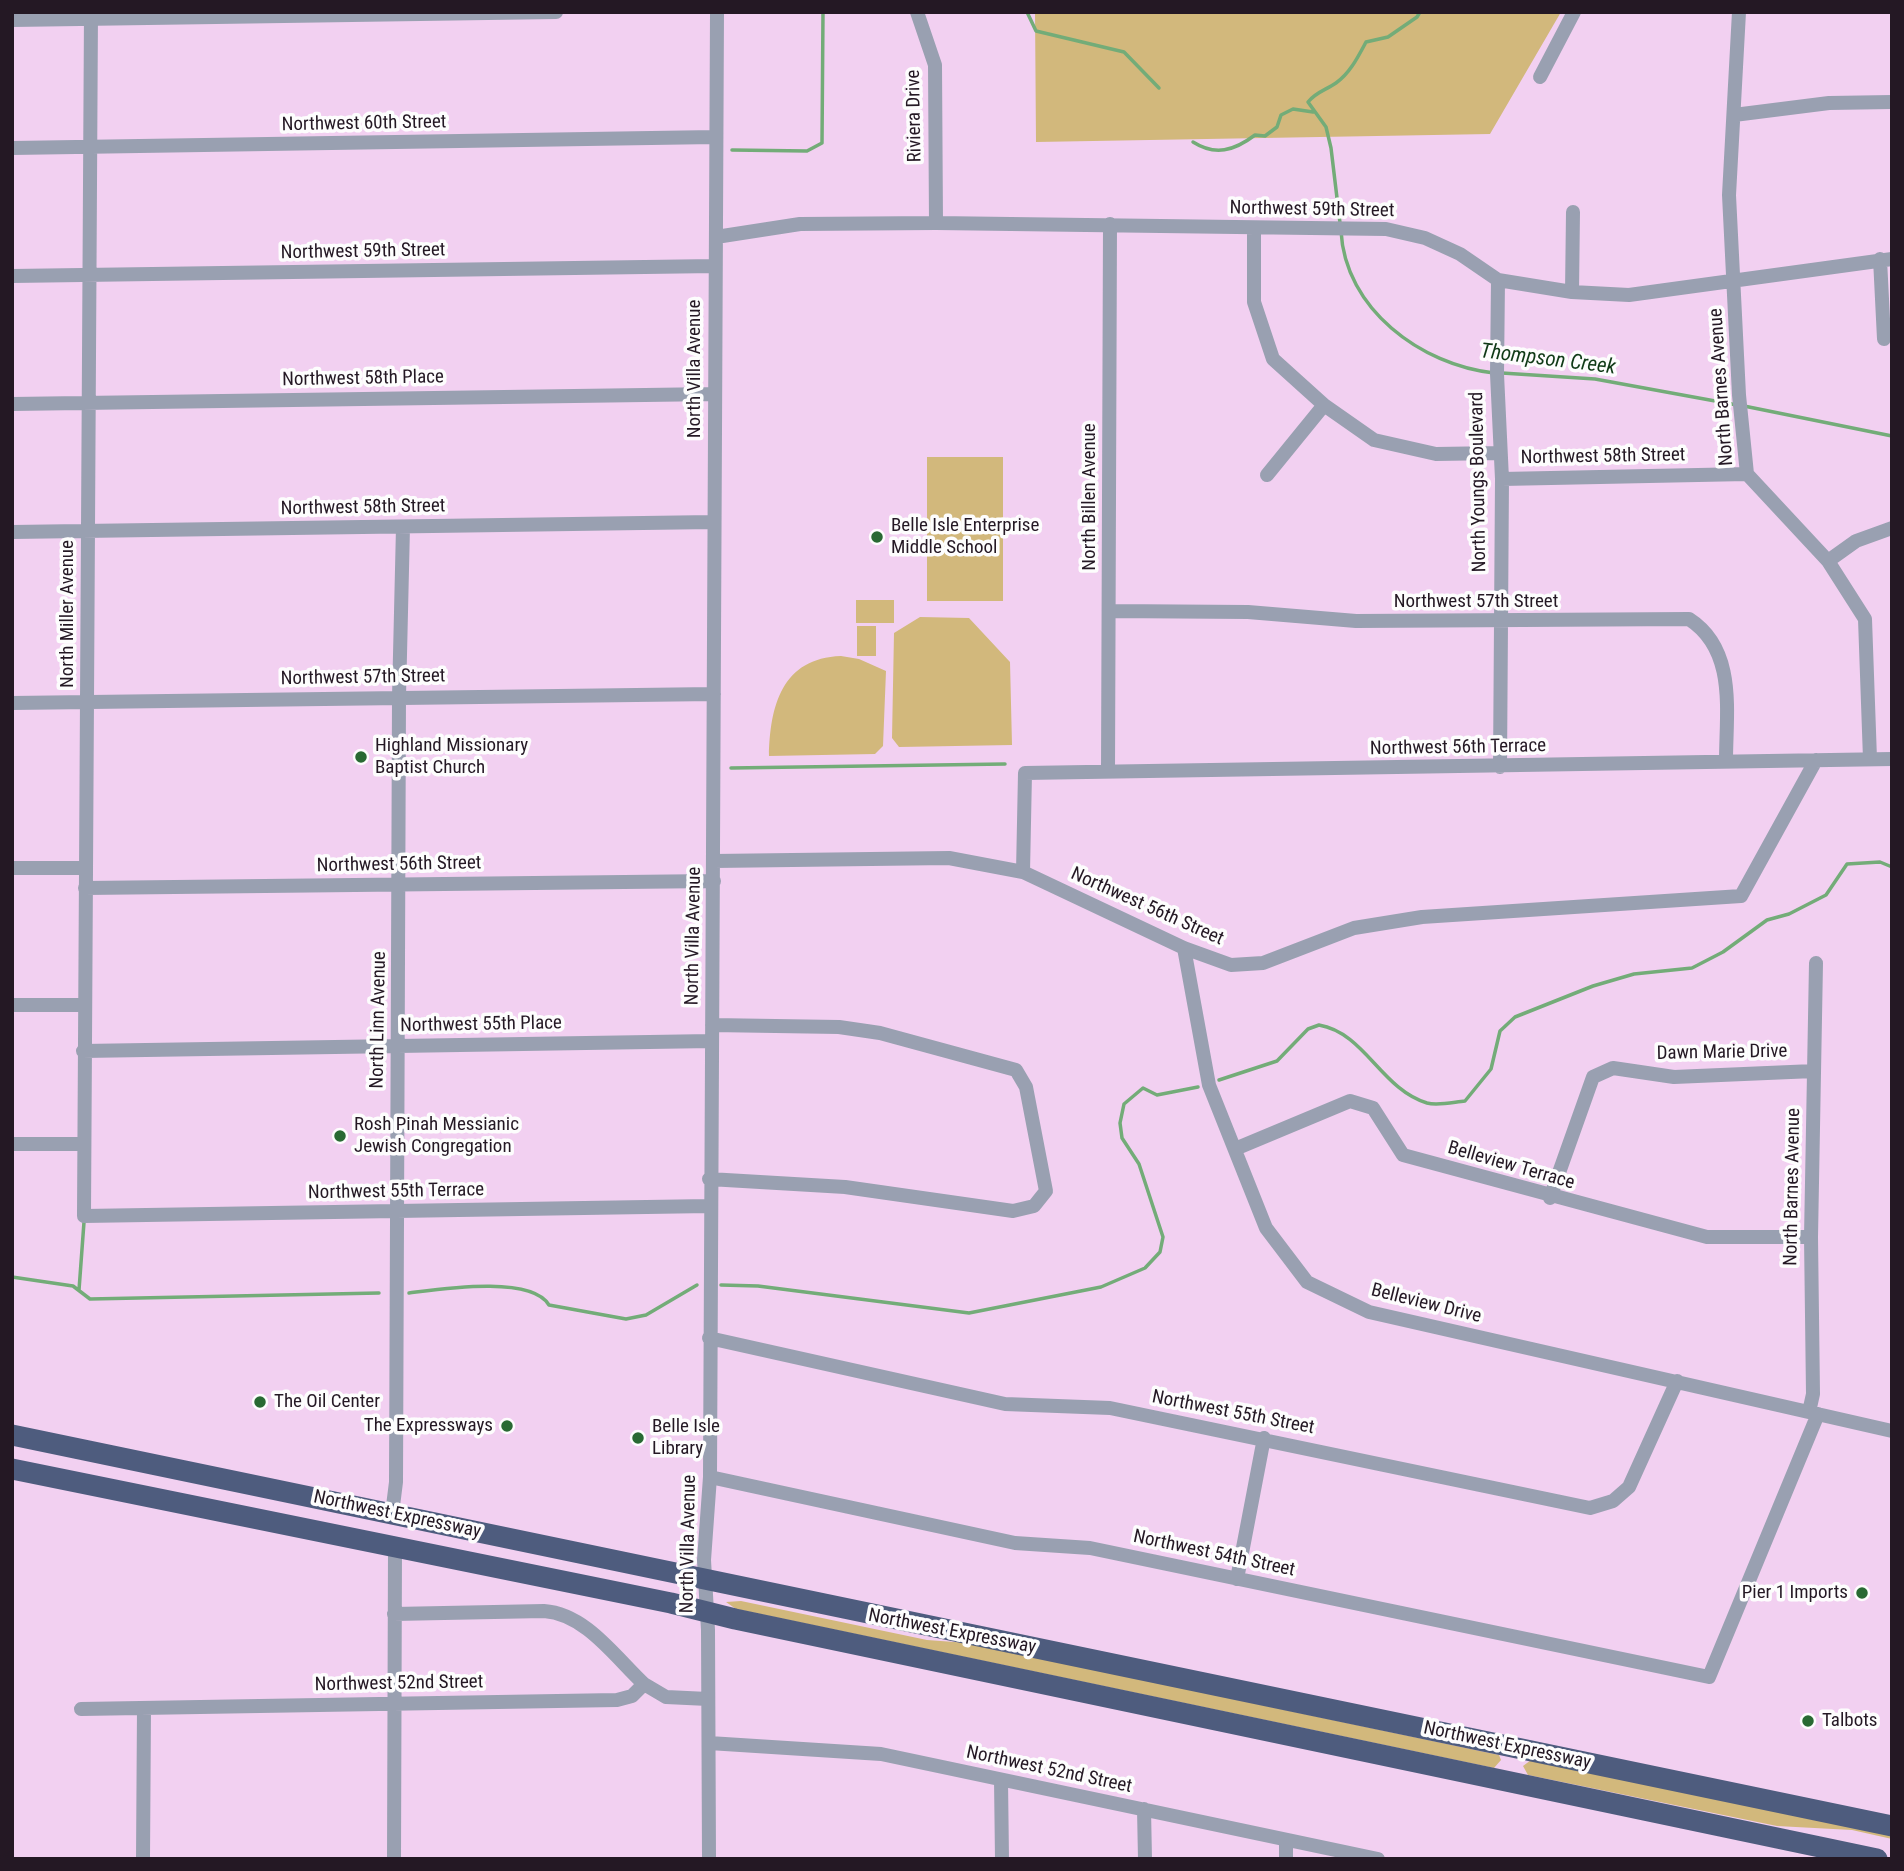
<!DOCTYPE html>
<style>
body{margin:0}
#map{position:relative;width:1904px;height:1871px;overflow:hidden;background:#f2d0f1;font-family:"Roboto Condensed",sans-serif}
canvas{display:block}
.frame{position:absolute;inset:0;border:14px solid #241824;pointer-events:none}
</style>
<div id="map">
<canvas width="1904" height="1871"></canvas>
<div class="frame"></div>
</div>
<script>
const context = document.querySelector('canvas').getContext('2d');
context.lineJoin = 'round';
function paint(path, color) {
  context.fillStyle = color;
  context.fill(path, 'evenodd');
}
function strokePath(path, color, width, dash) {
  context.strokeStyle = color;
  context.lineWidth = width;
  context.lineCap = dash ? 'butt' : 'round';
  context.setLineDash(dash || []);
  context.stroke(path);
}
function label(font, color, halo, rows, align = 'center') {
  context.font = font + ' "Roboto Condensed",sans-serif';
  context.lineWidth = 7;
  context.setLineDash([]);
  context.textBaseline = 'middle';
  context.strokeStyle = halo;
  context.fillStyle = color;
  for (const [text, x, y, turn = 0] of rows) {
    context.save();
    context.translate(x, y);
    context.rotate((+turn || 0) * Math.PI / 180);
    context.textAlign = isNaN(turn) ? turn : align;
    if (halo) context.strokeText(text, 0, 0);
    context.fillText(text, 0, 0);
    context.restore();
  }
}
paint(new Path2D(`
 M1035 12H1561L1490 134 1036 142Z
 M927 457H1003V601H927Z
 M856 600H894V623H856Z
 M920 617 969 618 1010 662 1012 745 899 747 892 738 894 633Z
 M857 626H876V656H857Z
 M841 656 859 659 886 671 883 746 875 754 769 756C770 706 782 658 841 656Z
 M741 1601 927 1640 968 1643 1499 1755 1501 1760 1494 1768 736 1609 726 1602Z
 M1531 1760 1892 1835V1839L1852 1830 1777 1826 1528 1775 1523 1766Z`), '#d2b87c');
strokePath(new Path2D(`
 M1027 12 1036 31 1124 52 1159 88
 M1193 142C1215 156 1234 151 1255 135L1265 136 1277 127 1281 115 1293 109 1313 112
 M732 150 807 151 822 143 823 12
 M1340 223 1331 148 1326 127 1308 102C1316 92 1326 90 1336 83 1350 73 1358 57 1366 42L1388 37 1417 17 1420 12
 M1341 231C1345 309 1421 365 1494 373
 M1502 373 1595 379 1737 405
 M1744 406 1892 436
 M731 768 1005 764
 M1219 1080 1277 1061 1308 1029 1319 1025C1365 1033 1381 1089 1427 1103 1438 1106 1454 1102 1465 1101L1491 1069 1500 1031 1515 1017 1593 986 1634 974 1692 968 1723 952 1767 920 1789 914 1826 895 1847 864 1880 862 1892 867
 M12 1277 73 1286 90 1299 379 1293
 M721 1285 758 1286 969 1313 1101 1287 1145 1268 1160 1252 1163 1237 1139 1164 1122 1138 1120 1123 1124 1104 1143 1088 1157 1095 1198 1087
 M79 1290 84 1222
 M409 1293C441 1289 531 1275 549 1305L626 1319 646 1315 697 1285`), '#73ac78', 3.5);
strokePath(new Path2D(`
 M91 12 84 1216 709 1206
 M917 12 935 65 936 223
 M1739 12 1729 195 1739 395 1747 474 1828 561 1865 619 1870 759
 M12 20 556 12
 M1540 77 1574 12
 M1734 115 1829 103 1892 102
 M12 148 715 137
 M1254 229V302L1273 359 1324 405 1374 440 1436 454 1499 453
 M716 237 800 224 936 223 1386 229 1425 238 1460 254 1498 280 1572 292 1629 295 1892 259
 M1880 259 1884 339
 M12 276 715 266
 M1498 280 1497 374 1502 479 1500 767
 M1572 292 1573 212
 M12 404 715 394
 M1267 475 1324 405
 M1502 479 1747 474
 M12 532 713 522
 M1828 561 1856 541 1892 528
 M1109 611 1248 612 1356 621 1689 619C1737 650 1726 712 1726 761
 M12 703 714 694
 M1108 770 1110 224
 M714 861 949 858 1023 872 1184 948 1231 965 1263 963 1354 928 1422 917 1741 896 1816 760
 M12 868H85
 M1023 872 1025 773 1892 759
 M85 888 714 881
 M1184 948 1209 1085 1266 1228 1307 1282 1369 1312 1892 1431
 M12 1005H83
 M83 1051 712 1041
 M12 1144H83
 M1235 1149 1350 1101 1373 1108 1403 1155 1707 1237H1811
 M709 1179 845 1187 1013 1211 1034 1206 1046 1191 1026 1087 1016 1070 880 1033 839 1027 712 1025
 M1550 1198 1593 1077 1613 1068 1674 1077 1814 1071
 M709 1338 1005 1404 1110 1408 1590 1508 1613 1501 1629 1487 1677 1381
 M1809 1412 1813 1394 1811 1237 1816 963
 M710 1477 1015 1543 1090 1548 1709 1677 1818 1414
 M392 1514 396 1482 399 697 403 527
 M1237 1579 1264 1438
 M394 1614 544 1611C586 1614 615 1657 644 1684
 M81 1709 617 1700 632 1696 644 1684 666 1697 708 1699
 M709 1743 881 1754 1378 1859
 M1001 1780 1002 1859
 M1144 1809 1145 1859
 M1286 1840V1859
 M143 1859 144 1708
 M394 1859 395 1548
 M709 1859 708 1630 704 1560 710 1477 717 12`), '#99a0b1', 14);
strokePath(new Path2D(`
 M12 1435 1892 1826
 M12 1469 671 1603 735 1619 1877 1859`), '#4e5c7e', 21);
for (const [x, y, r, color] of [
 [877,537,7,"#296933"],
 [361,757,7,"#296933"],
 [340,1136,7,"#296933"],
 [260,1402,7,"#296933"],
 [507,1426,7,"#296933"],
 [638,1438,7,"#296933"],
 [1862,1593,7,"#296933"],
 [1808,1721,7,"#296933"]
]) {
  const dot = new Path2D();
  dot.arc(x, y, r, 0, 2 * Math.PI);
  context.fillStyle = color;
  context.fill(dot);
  strokePath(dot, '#fdfdfd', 2.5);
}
label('19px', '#241824', '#fdfdfd', [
 ["Riviera Drive",915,116,-91],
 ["Northwest 60th Street",364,124,-1],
 ["Northwest 59th Street",1312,210,1],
 ["Northwest 59th Street",363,252,-1],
 ["North Villa Avenue",695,369,-90],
 ["Northwest 58th Place",363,379,-1],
 ["North Barnes Avenue",1722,387,-94],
 ["Northwest 58th Street",1603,457,-1],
 ["North Youngs Boulevard",1479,482,-91],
 ["North Billen Avenue",1090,497,-90],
 ["Northwest 58th Street",363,508,-1],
 ["Northwest 57th Street",1476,602],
 ["North Miller Avenue",68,614,-90],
 ["Northwest 57th Street",363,678,-1],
 ["Northwest 56th Terrace",1458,748,-1],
 ["Northwest 56th Street",399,865,-1],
 ["Northwest 56th Street",1147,907,24],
 ["North Villa Avenue",694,936,-89],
 ["North Linn Avenue",379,1020,-89],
 ["Northwest 55th Place",481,1025,-1],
 ["Dawn Marie Drive",1722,1053,-1],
 ["Belleview Terrace",1511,1166,16],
 ["North Barnes Avenue",1793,1187,-89],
 ["Northwest 55th Terrace",396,1192,-1],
 ["Belleview Drive",1426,1304,14],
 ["Northwest 55th Street",1233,1413,11],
 ["Northwest Expressway",397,1515,12],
 ["North Villa Avenue",689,1544,-89],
 ["Northwest 54th Street",1214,1554,12],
 ["Northwest Expressway",952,1632,11],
 ["Northwest 52nd Street",399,1684,-1],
 ["Northwest Expressway",1507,1746,12],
 ["Northwest 52nd Street",1049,1770,12]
]);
label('19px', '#241824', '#fdfdfd', [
 ["Belle Isle Enterprise",891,526],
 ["Middle School",891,548],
 ["Highland Missionary",375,746],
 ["Baptist Church",375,768],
 ["Rosh Pinah Messianic",354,1125],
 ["Jewish Congregation",354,1147],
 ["The Oil Center",274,1402],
 ["The Expressways",493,1426,"right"],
 ["Belle Isle",652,1427],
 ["Library",652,1449],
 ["Pier 1 Imports",1848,1593,"right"],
 ["Talbots",1822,1721]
], 'left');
label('italic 21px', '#103a17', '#fdfdfd', [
 ["Thompson Creek",1548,360,7]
]);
</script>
